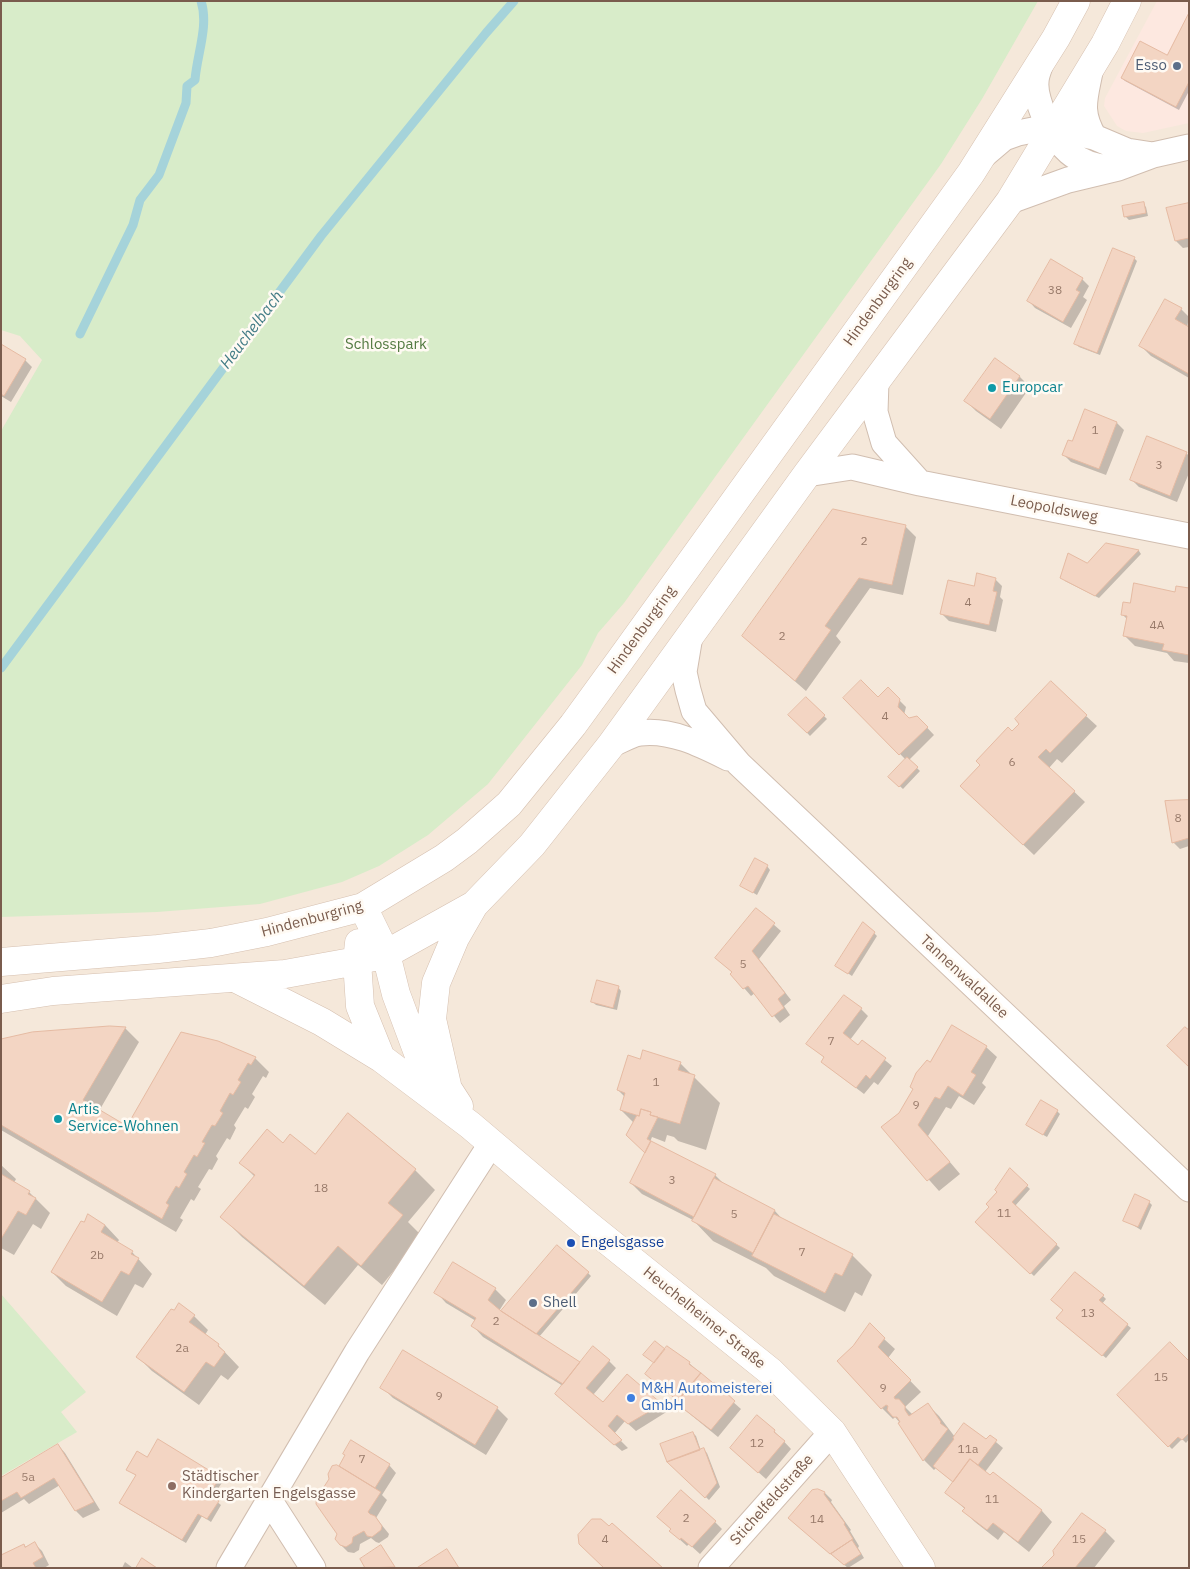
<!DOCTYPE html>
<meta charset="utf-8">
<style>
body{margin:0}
#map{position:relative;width:1190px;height:1569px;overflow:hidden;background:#fdf6ec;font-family:"IBM Plex Sans",sans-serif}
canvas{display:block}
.frame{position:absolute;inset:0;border:2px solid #7a5c4d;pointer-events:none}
</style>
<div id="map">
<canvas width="1190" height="1569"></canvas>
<div class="frame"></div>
</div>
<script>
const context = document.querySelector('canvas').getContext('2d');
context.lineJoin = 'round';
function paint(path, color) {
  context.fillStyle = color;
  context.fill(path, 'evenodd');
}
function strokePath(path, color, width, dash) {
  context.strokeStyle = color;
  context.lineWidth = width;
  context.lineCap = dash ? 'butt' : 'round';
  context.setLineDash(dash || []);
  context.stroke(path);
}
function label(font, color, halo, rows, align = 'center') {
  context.font = font + ' "IBM Plex Sans",sans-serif';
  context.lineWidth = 5;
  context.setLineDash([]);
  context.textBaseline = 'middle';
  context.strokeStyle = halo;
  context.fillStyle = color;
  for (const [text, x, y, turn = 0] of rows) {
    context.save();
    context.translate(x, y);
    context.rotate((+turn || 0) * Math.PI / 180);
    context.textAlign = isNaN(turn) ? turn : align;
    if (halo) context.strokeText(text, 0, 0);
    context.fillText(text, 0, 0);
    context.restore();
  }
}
paint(new Path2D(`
 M1 1H1189V1568H1Z`), '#f5e8da');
paint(new Path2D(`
 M1157 1H1189V123L1143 133 1126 131 1117 126 1104 106 1105 98Z`), '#fde8e0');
paint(new Path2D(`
 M1 1H1038L982 99 941 164 624 603 598 633 582 665 488 784 428 835 379 866 342 882 260 904 157 912 1 917V431L42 360 20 336 1 330Z
 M1 1294 86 1392 61 1412 77 1432 1 1476Z`), '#d8ecc9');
paint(new Path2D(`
 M1189 16V91L1179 110 1125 81 1122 78 1167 56Z
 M1143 204 1146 207 1148 216 1129 220 1126 217 1124 207Z
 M1189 204V247L1183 248 1176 241Z
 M1134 258 1137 261 1100 355 1079 347 1076 344Z
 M1082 279 1089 286 1083 297 1087 300 1071 328 1035 308 1028 300Z
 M1181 309 1189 317 1187 328H1189V378L1151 356 1140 345Z
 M1 346 25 360 32 367 11 402 1 396Z
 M995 359 1020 377 1030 387 1001 429 976 411 966 401Z
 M1117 423 1124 430 1106 475 1071 462 1064 455Z
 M1148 438 1189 455V473L1177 502 1139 487 1132 480Z
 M905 526 916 537 903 595 870 588 836 636 841 642 806 691 743 636Z
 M1106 545 1139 551 1141 554 1099 598 1065 581 1087 564Z
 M995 579 1002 586 1000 597 1003 600 996 632 949 621 942 614 975 588Z
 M1189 589V663L1174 661 1167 653 1135 646 1124 635 1128 620 1122 614 1131 604Z
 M888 689 906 707 904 715 908 720 917 717 934 735 909 760 920 771 903 789 890 777 906 760 845 698 878 699Z
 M806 698 827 719 810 736 790 715Z
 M1086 716 1097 726 1062 763 1057 759 1049 768 1085 802 1034 855 973 797Z
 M1189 801V846L1180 849 1173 842Z
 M767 866 770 870 757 895 742 886Z
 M756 909 781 931 759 959 791 1000 784 1006 790 1015 780 1023 755 993 751 996 732 974 733 973 717 958Z
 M874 933 877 936 852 976 837 966Z
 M618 987 621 991 617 1010 596 1005 593 1002Z
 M861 1009 868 1016 850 1040 858 1046 862 1041 892 1066 878 1085 874 1082 864 1094 830 1068 825 1058 808 1044Z
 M125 1028 139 1042 99 1111 127 1128 255 1058 269 1072 266 1078 263 1076 252 1094 255 1097 248 1109 245 1107 234 1125 236 1128 230 1140 227 1138 216 1156 218 1159 212 1170 209 1169 198 1187 201 1189 194 1201 191 1199 180 1218 183 1220 176 1232 1 1130V1041Z
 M986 1047 997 1057 982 1083 986 1087 974 1105 959 1096 951 1109 946 1107 928 1136 960 1174 939 1191 883 1128 900 1113 931 1063Z
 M641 1061 680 1063 720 1103 706 1150 678 1141 674 1137 667 1135 665 1142 652 1137 650 1142 715 1175 725 1185 775 1211 784 1221 852 1255 872 1275 862 1296 855 1292 845 1312 774 1276 766 1268 713 1241 693 1220 642 1194 631 1183 647 1153 634 1123 621 1110 625 1097 618 1090Z
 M1057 1111 1060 1114 1047 1137 1031 1128Z
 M349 1115 415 1170 435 1190 408 1222 422 1236 382 1285 358 1265 325 1305 242 1237 222 1217 255 1177 241 1163 283 1144 315 1156Z
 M1 1165 16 1179 14 1183 29 1192 50 1213 41 1229 33 1224 14 1255 1 1248Z
 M1010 1170 1030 1189 1015 1206 1060 1248 1034 1276 976 1222 991 1207Z
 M1149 1202 1152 1205 1141 1230 1125 1220Z
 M105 1225 119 1240 117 1243 132 1252 152 1274 143 1288 135 1284 117 1316 66 1286 52 1272Z
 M588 1273 591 1276 539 1337 580 1363 609 1361 616 1368 593 1395 603 1404 627 1375 668 1411 636 1431 625 1421 614 1434 628 1448 622 1451 564 1401 563 1386 483 1337 473 1326 476 1321 446 1303 436 1292 495 1289 506 1300 499 1311 500 1312Z
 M1103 1296 1106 1299 1102 1304 1131 1328 1106 1358 1061 1321Z
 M194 1316 208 1330 205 1335 218 1345 239 1367 228 1380 221 1375 199 1405 152 1371 138 1357Z
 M884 1339 895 1349 888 1358 921 1392 905 1407 913 1415 928 1405 939 1416 955 1437 986 1441 990 1437 1003 1448 985 1472 991 1476 993 1473 1042 1511 1052 1522 1029 1552 1004 1532 998 1540 975 1522 964 1511 965 1509 947 1493 954 1483 936 1468 934 1470 924 1460 900 1423 895 1417 893 1419 882 1408 838 1361Z
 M666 1350 689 1363 741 1409 718 1437 685 1410 679 1402 646 1374Z
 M1189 1363V1439L1186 1443 1182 1439 1172 1449 1118 1395Z
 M382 1387 497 1408 508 1419 486 1455 393 1398Z
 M774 1431 791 1449 766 1479 739 1455Z
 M693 1433 696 1436 701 1451 704 1450 707 1453 720 1487 709 1500 668 1461Z
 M158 1441 223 1481 212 1498 221 1505 211 1522 202 1516 186 1543 124 1506 137 1476 128 1470 147 1458Z
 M58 1445 65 1453 100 1510 83 1518 76 1511 60 1485 29 1504 24 1499 1 1513V1480Z
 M346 1456 389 1465 396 1473 382 1495 387 1500 376 1518 389 1534 388 1537 379 1543 376 1542 371 1538 360 1544 359 1550 354 1553 348 1552 341 1545 338 1534 321 1494Z
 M818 1490 825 1493 832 1500 831 1502 851 1530 850 1531 859 1546 858 1548 864 1558 848 1568 797 1525Z
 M715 1522 722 1529 700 1554 689 1544 687 1546 678 1538Z
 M1105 1531 1115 1541 1094 1568H1043Z
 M35 1544 42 1551 49 1565 44 1568H1L24 1545 27 1548Z
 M125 1562 133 1568H122Z`), '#0003');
strokePath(new Path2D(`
 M80 334 133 225 140 200 159 175 186 103 187 86 195 80C197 54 209 26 201 1
 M1 668 321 236 486 33 514 1`), '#a5d3da', 9);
const building = new Path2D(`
 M1189 13V82L1176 107 1121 78 1140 41 1167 55Z
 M1144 202 1146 213 1124 217 1122 206Z
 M1189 203V238L1175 241 1166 208Z
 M1113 248 1135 257 1097 353 1074 344Z
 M1051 259 1083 278 1076 290 1080 292 1063 322 1027 301Z
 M1165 299 1182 308 1175 319 1189 327V374L1139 346Z
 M1 344 26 359 4 396 1 394Z
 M995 358 1020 376 990 419 964 401Z
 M1085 409 1117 422 1099 469 1062 455 1068 440 1072 441Z
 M1147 436 1187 452 1170 496 1130 480Z
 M833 509 906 525 892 585 859 578 825 626 831 630 795 681 742 636Z
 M1106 543 1139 550 1095 596 1060 578 1068 553 1087 563Z
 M977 573 996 578 993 591 997 592 989 625 940 614 948 580 974 586Z
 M1134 583 1175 592 1176 586 1189 588V655L1162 650 1164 644 1123 636 1127 616 1121 615 1123 602 1130 603Z
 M861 680 878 697 888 687 900 699 898 707 909 718 917 716 928 727 899 755 843 698Z
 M1051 681 1087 715 1050 753 1046 749 1038 757 1075 791 1023 845 960 786 980 765 976 761 1008 727 1012 731 1019 724 1015 719Z
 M806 697 825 715 807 733 788 715Z
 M907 757 918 767 899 787 888 777Z
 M1189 800V838L1172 843 1165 801Z
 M755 858 768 865 753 893 740 886Z
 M756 908 775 923 752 951 785 993 778 999 784 1008 772 1017 748 986 743 989 730 974 732 972 715 958Z
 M863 922 875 932 848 974 835 966Z
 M597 980 619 986 613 1008 591 1002Z
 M844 995 862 1008 843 1033 858 1045 862 1040 886 1058 870 1079 866 1075 856 1088 821 1062 824 1057 806 1044Z
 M952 1025 987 1046 971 1072 976 1075 963 1096 948 1086 940 1099 935 1097 918 1125 950 1162 927 1181 881 1127 899 1113 913 1089 910 1087 916 1073 927 1060 930 1062Z
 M110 1026 126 1027 83 1100 127 1126 181 1032 218 1041 256 1057 251 1065 248 1063 238 1080 241 1082 233 1095 230 1093 220 1111 223 1113 215 1126 212 1125 202 1142 205 1143 197 1157 194 1155 184 1172 187 1174 179 1188 176 1186 166 1203 169 1205 162 1219 1 1125V1039L32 1032Z
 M1185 1027 1189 1030V1067L1167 1046Z
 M643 1050 681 1062 678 1070 695 1075 680 1124 650 1115 651 1112 641 1109 639 1116 620 1110 625 1093 617 1090 628 1055 640 1059Z
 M1041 1100 1058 1110 1043 1135 1026 1125Z
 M641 1109 651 1112 650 1115 658 1117 647 1139 651 1141 645 1153 626 1135 637 1115 639 1116Z
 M348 1113 416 1169 388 1203 403 1215 361 1266 338 1246 304 1286 220 1217 255 1175 239 1163 267 1129 283 1143 290 1134 315 1154Z
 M651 1141 716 1174 694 1217 630 1183Z
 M1010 1168 1028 1185 1012 1202 1057 1244 1030 1274 975 1222 989 1207 986 1204 997 1192 995 1190Z
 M1 1174 30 1191 28 1194 36 1198 26 1215 18 1211 1 1239Z
 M714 1178 775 1210 753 1253 692 1221Z
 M1135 1194 1150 1201 1138 1227 1123 1221Z
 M88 1214 105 1225 101 1232 133 1251 131 1254 139 1258 129 1275 121 1271 102 1302 51 1272 81 1221 84 1222Z
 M774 1214 853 1254 842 1276 835 1273 825 1293 752 1256Z
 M557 1245 589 1272 536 1334 501 1311Z
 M453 1262 496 1288 488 1300 501 1311 580 1362 563 1384 471 1326 476 1318 434 1293Z
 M1075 1272 1104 1295 1099 1300 1128 1324 1102 1356 1056 1318 1063 1310 1051 1300Z
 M179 1303 195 1315 189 1322 219 1344 218 1346 225 1352 214 1367 206 1362 184 1392 136 1357 171 1309 174 1310Z
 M870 1323 885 1338 878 1347 911 1380 894 1397 895 1399H899L905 1406V1410L909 1416 928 1403 941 1422 940 1423 948 1429 923 1461 898 1423 900 1422 897 1417H893L887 1410 888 1406 886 1405 881 1409 837 1361 853 1346Z
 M655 1341 665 1349 654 1363 643 1355Z
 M1170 1342 1189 1361V1433L1182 1440 1178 1437 1168 1447 1117 1395Z
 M593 1346 610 1360 586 1388 603 1402 627 1374 662 1404 628 1424 617 1415 608 1426 622 1440 614 1445 555 1394Z
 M667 1346 690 1362 689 1364 701 1373 678 1401 645 1374Z
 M403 1350 498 1407 475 1445 380 1388Z
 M701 1373 713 1383 714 1382 735 1401 711 1430 676 1403Z
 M757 1415 775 1430 774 1432 785 1441 758 1473 730 1448Z
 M964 1423 986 1439 990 1435 997 1440 978 1465 970 1459 953 1482 933 1466 954 1439 953 1438Z
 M693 1432 700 1450 667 1462 660 1444Z
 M158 1439 220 1477 209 1495 219 1501 207 1519 198 1514 182 1540 119 1503 136 1475 126 1470 137 1451 147 1457Z
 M351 1440 390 1464 375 1488 339 1466 345 1455 343 1454Z
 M58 1444 94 1502 75 1511 54 1478 21 1498 17 1492 1 1501V1478Z
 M704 1448 717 1483 705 1498 667 1462Z
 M970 1459 990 1475 993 1472 1042 1510 1018 1542 993 1523 987 1530 962 1511 965 1508 945 1493Z
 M337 1465 381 1492 368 1512 370 1514 375 1516 382 1526 381 1530 372 1537 367 1536 364 1531 353 1537 352 1543 346 1547 340 1545 335 1539 337 1534 316 1504 317 1493H320L329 1479 328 1474 332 1466Z
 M818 1489 825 1492 824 1494 845 1523 844 1524 853 1539 830 1554 788 1518 812 1490Z
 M681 1490 716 1521 692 1547 681 1538 680 1540 669 1531 671 1529 657 1517Z
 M1082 1513 1106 1530 1075 1568H1041L1054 1555 1053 1551Z
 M592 1519H601L609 1526 612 1523 663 1568H604L579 1544 578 1535Z
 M852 1540 861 1554 844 1565 831 1554Z
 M35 1542 43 1557 33 1563 36 1568H1V1555L24 1544 25 1547Z
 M381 1545 395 1567 365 1568 360 1559Z
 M447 1549 459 1568H417Z
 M142 1558 157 1568H136Z`);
paint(building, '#f3d5c3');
strokePath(building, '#e6bba3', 1);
const street = new Path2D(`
 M1042 60C1040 67 1036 75 1036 82 1035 93 1040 106 1044 116 1058 146 1075 165 1110 168
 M1090 72C1085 99 1079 111 1094 137
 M984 155 1004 138 1018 133 1033 130 1073 132 1094 137 1127 151 1153 155
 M1010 201 1068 180 1118 168 1153 155 1189 147
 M876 381 875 412 884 443 920 483
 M807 474 852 467 920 483 1189 536
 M690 636 684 672 688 690 694 711 739 764 1189 1189
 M611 745C620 741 631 734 640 733 671 729 702 745 728 758
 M270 1501 313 1568
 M229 1568 357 1352 491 1144
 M711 1568 832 1432`);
const secondary = new Path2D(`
 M363 907 386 954 396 994 418 1053 448 1089 459 1106
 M359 943 357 961 360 1006 381 1058
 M1 962 158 949 211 943 267 932 363 907 444 858 467 841 509 804 573 725 621 659 971 173 1056 38 1076 1
 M237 979 322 1022 381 1058 470 1125 588 1225 771 1372 832 1432 921 1568
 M1 999 53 991 285 974 357 961 386 954 474 905 532 845 611 745 807 474 1010 201 1105 44 1127 1
 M447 1085 432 1019 436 983 455 938 474 905`);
strokePath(street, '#d1beb0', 27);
strokePath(secondary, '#d6c0b0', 29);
strokePath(street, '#fff', 25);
strokePath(secondary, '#fff', 28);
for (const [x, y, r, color] of [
 [1177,66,5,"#5c6f8a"],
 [992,388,5,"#0f9aa8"],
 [58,1119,5,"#0f9aa8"],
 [571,1243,5,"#1a4fb4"],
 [533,1303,5,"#5c6f8a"],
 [631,1398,5,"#3f7fe0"],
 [172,1486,5,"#8d6e63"]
]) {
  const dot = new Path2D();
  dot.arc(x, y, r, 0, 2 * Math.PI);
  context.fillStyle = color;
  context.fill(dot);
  strokePath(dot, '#fffaf3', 2);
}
label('12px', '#987a6a', null, [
 ["38",1055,291],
 ["1",1095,431],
 ["3",1159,466],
 ["2",864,542],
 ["4",968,603],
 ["4A",1157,626],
 ["2",782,637],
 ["4",885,717],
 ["6",1012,763],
 ["8",1178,819],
 ["5",743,965],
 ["7",831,1042],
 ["1",656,1083],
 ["9",916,1106],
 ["3",672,1181],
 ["18",321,1189],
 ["11",1004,1214],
 ["5",734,1215],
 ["7",802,1253],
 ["2b",97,1256],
 ["13",1088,1314],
 ["2",496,1322],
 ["2a",182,1349],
 ["15",1161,1378],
 ["9",883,1389],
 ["9",439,1397],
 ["12",757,1444],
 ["11a",968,1450],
 ["7",362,1460],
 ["5a",28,1478],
 ["11",992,1500],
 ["2",686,1519],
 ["14",817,1520],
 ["4",605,1540],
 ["15",1079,1540]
]);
label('15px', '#4e5e75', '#fffaf3', [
 ["Esso",1167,66],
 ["Shell",543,1303,"left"]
], 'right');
label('15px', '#7a5c4d', '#fffaf3', [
 ["Hindenburgring",878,302,-54],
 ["Leopoldsweg",1054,509,11],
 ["Hindenburgring",642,630,-54],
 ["Hindenburgring",312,919,-15],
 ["Tannenwaldallee",964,977,43],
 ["Heuchelheimer Straße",704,1318,39],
 ["Stichelfeldstraße",772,1500,-48]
]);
label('15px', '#537a41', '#fffaf3', [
 ["Schlosspark",386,345]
]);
label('15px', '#0d838f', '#fffaf3', [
 ["Europcar",1002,388],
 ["Artis",68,1110],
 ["Service-Wohnen",68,1127]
], 'left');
label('15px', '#164399', '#fffaf3', [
 ["Engelsgasse",581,1243]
], 'left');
label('15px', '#366cbe', '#fffaf3', [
 ["M&H Automeisterei",641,1389],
 ["GmbH",641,1406]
], 'left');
label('15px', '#785e54', '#fffaf3', [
 ["Städtischer",182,1477],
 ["Kindergarten Engelsgasse",182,1494]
], 'left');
label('italic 16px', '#437c86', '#fffaf3', [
 ["Heuchelbach",252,330,-53]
]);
</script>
